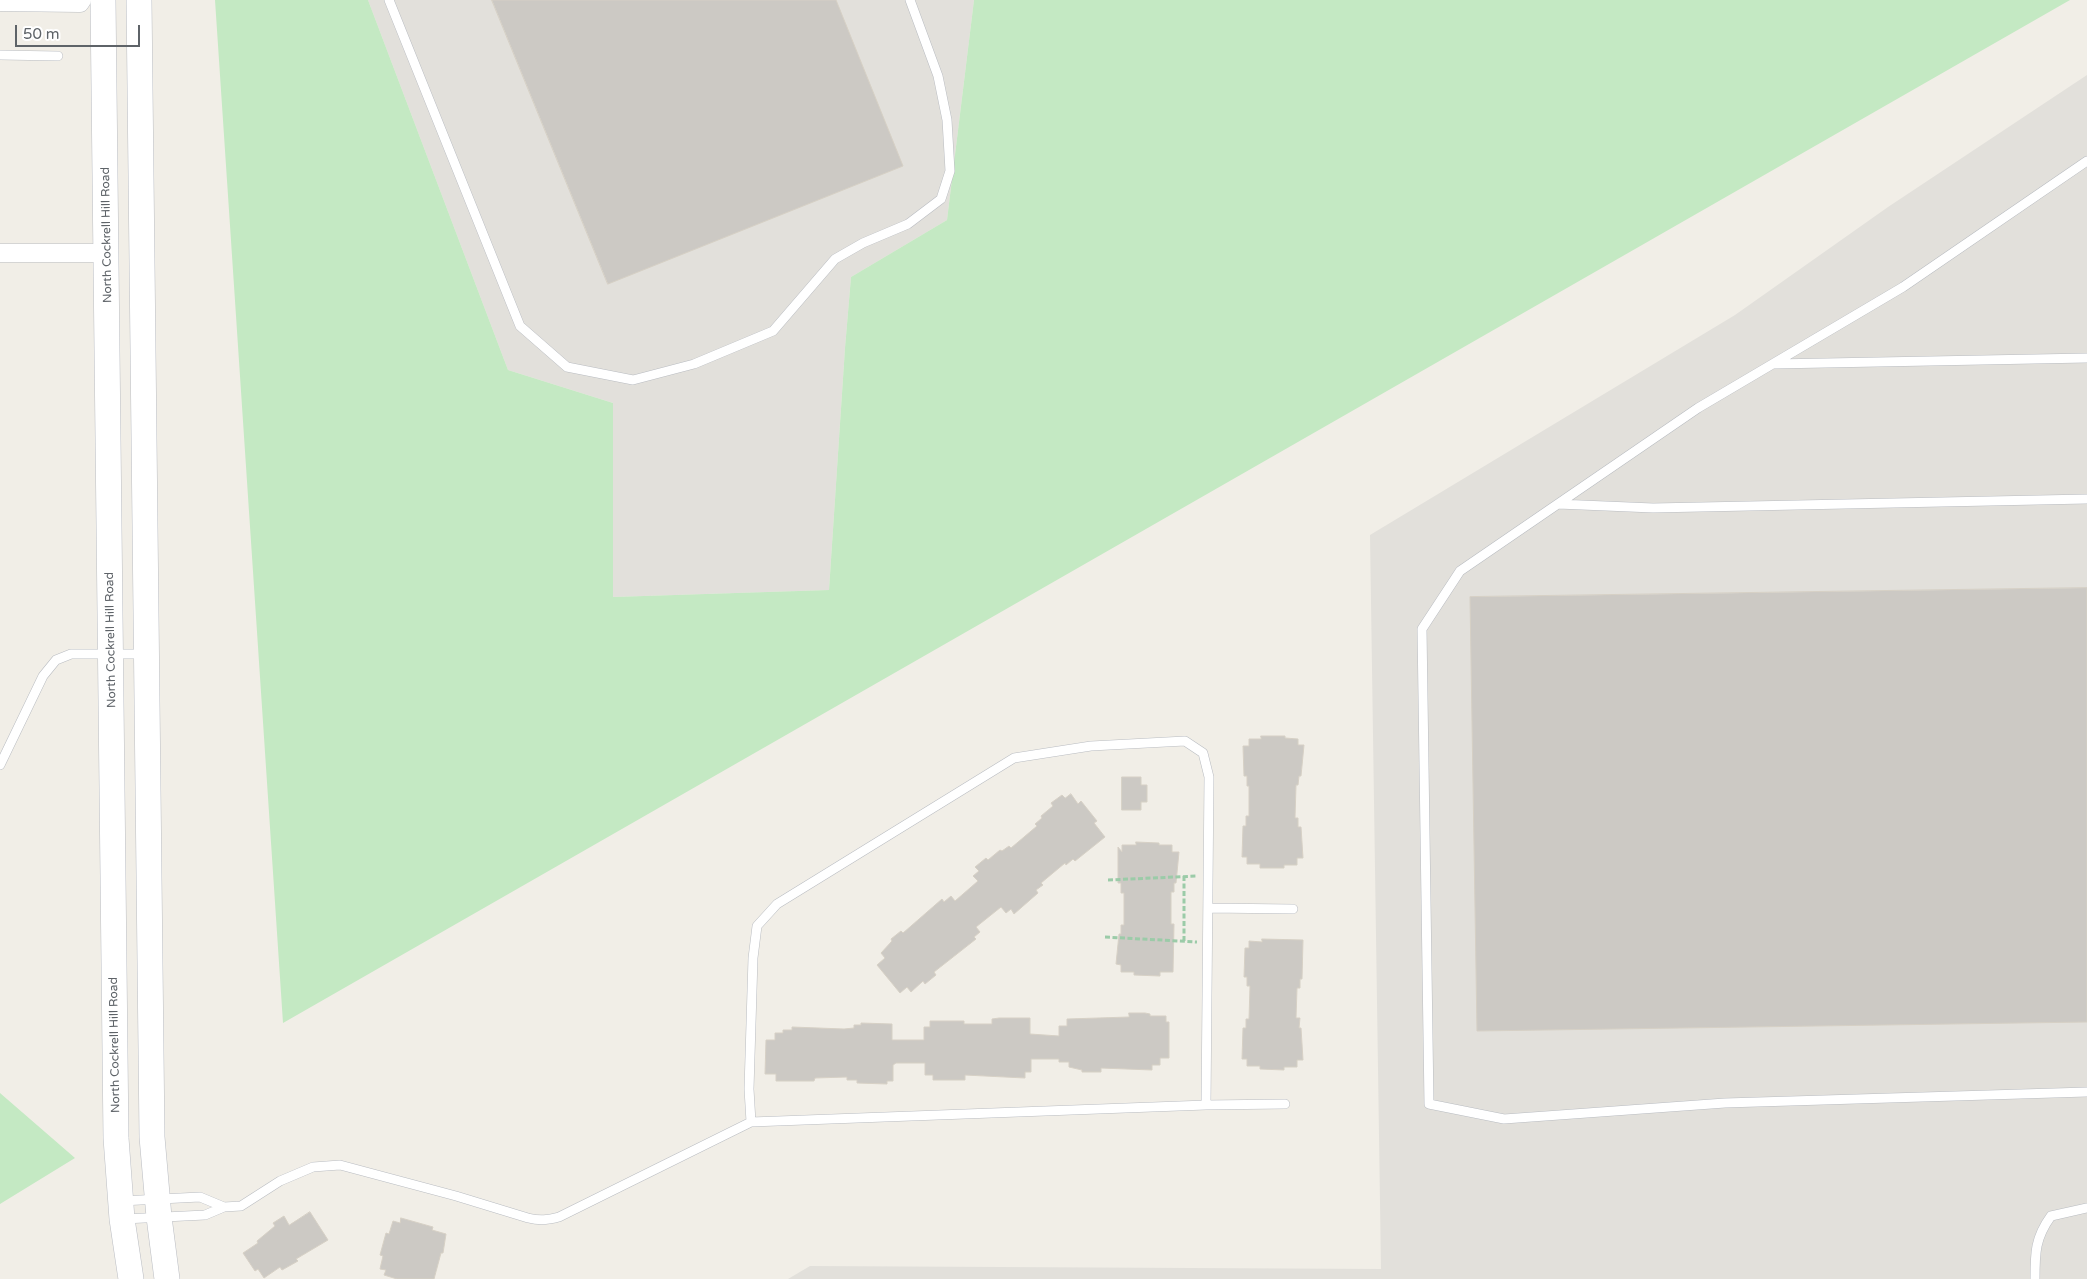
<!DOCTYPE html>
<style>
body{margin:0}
#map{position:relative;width:2087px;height:1279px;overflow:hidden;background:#f1eee7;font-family:"Varela Round",sans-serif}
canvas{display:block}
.scale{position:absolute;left:15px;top:25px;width:125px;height:22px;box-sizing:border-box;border:2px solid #5e6368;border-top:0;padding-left:6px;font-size:15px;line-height:18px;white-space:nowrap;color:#5e6368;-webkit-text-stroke:4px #fff;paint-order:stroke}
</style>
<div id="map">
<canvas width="2087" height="1279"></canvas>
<div class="scale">50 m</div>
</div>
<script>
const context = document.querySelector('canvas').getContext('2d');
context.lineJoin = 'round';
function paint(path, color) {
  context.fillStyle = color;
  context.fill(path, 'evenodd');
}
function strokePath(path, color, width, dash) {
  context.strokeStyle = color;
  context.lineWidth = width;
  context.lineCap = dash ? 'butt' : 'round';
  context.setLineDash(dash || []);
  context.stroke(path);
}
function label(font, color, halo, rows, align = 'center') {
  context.font = font + ' "Varela Round",sans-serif';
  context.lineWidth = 5;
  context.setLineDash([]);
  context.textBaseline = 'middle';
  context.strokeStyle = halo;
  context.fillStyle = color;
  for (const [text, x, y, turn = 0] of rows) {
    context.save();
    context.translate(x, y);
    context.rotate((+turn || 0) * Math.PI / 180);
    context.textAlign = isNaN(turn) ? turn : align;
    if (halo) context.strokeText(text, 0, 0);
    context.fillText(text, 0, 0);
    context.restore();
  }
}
paint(new Path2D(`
 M368 0H974L947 220 851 277 845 348 829 590 613 597V403L508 370Z
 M2087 75V1279H788L810 1266 1381 1269 1370 535 1735 315 1888 207Z`), '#e2e0db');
paint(new Path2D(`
 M215 0H368L508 370 613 403V597L829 590 845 348 851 277 947 220 974 0H2070L283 1023Z
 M0 1093 75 1158 0 1204Z`), '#c4e9c3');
const building = new Path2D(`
 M492 0H836L903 166 608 284Z
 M2087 588V1022L1477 1031 1470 597Z
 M1261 736H1285V738L1298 739V745H1304L1301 776H1299L1298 785H1296L1295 818H1298V827H1301L1303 858H1297V865H1284V868H1260V864H1247V857H1242L1243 826H1246V816H1249V786H1247V776H1244L1243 746H1249V739H1261Z
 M1122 777H1141V785H1147V802H1141V810H1122Z
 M1071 794 1078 804 1081 801 1097 821 1094 823 1105 837 1075 861 1073 859 1066 865 1065 863 1041 883 1043 885 1036 890 1038 893 1014 914 1011 909 1006 913 1001 907 976 927 980 932 974 937 976 939 934 972 936 975 925 984 923 981 911 992 907 987 900 993 877 965 885 958 881 953 892 941 891 939 901 931 903 933 942 899 944 902 951 896 955 901 978 881 973 876 979 871 975 867 986 858 988 860 1000 850 1002 851 1009 846 1011 848 1037 826 1035 824 1042 818 1041 816 1053 806 1051 803 1062 795 1065 798Z
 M1136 842 1159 843V845H1172V852H1179L1176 883H1174V892H1171V924H1174L1173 972H1160V976L1134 975V972H1121V965L1116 964 1119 934H1121V925H1124V893H1121V883H1118V847L1122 852V845H1136Z
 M1262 939 1303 940 1302 979H1300V988H1297L1296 1018H1300L1299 1028H1301L1303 1060H1297V1067H1284V1070L1260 1069V1066H1247V1059H1242L1243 1028H1246V1019H1249L1250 986H1247V977H1244L1245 948H1249V941L1262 942Z
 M1129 1013H1145L1150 1014V1016H1166V1022H1169V1058H1160V1065H1152V1070L1101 1068V1072H1082V1070L1069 1067V1062H1059V1059H1031V1072H1025V1078L965 1075V1080H933V1075H925V1063H896L893 1065V1081H887V1084L857 1083V1080H847V1077L815 1078 814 1081H776V1074H765L766 1040H775V1033H783V1030H792V1027L844 1029 854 1028V1025H861V1023L892 1024V1040H924V1027H930V1021H964V1024H992V1019L999 1018H1030V1034L1059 1036V1026H1067V1019L1129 1017Z
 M310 1212 328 1240 296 1259 298 1261 282 1270 280 1267 264 1278 258 1269 255 1271 243 1253 258 1243 257 1241 275 1226 273 1223 284 1216 289 1225Z
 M401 1218 433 1227 432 1230 446 1234 443 1253H441L434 1279H397L384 1275 386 1270 380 1269 383 1256 380 1255 386 1233 389 1234 393 1221 400 1223Z`);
paint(building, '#ccc9c4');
strokePath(building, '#d6d0c5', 1);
const service = new Path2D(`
 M389 0 520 326 567 367 633 380 694 364 773 331 835 259 863 243 908 224 941 199 950 171 947 120 938 76 910 0
 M0 55 58 56
 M2087 161 1903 287 1698 408 1460 571 1422 629 1429 1104 1504 1119 1725 1103 2087 1092
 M1774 364 2087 358
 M1558 504 1653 508 2087 499
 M0 765 43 676 56 660 71 654H146
 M1208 908 1293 909
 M751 1122 749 1089 753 958 757 926 777 904 1014 758 1091 746 1185 741 1203 753 1209 777 1206 1105
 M121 1201 200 1197 224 1207
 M124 1219 205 1215 224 1207 241 1206 280 1181 313 1167 340 1165 456 1196 528 1218C540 1221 548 1220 559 1217L751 1122 1206 1105 1285 1104
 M2035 1279C2035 1253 2035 1238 2051 1216L2087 1208`);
const minor = new Path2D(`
 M0 2 80 3 82 0
 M0 253H107`);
const secondary = new Path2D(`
 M103 0 116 1138 122 1219 131 1279
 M139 0 152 1137 159 1217 167 1279`);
strokePath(service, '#b9bcc1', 10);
strokePath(minor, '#b9bcc1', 19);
strokePath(secondary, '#babdc3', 26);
strokePath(new Path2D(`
 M1108 880 1197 876
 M1105 937 1197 942
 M1184 941V876`), '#9bcba8', 3, [5, 2.5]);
strokePath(service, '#fff', 9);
strokePath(minor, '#fff', 18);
strokePath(secondary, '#fff', 25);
label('12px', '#5e6368', '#fff', [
 ["North Cockrell Hill Road",107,235,-91],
 ["North Cockrell Hill Road",111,640,-91],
 ["North Cockrell Hill Road",115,1045,-91]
]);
</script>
